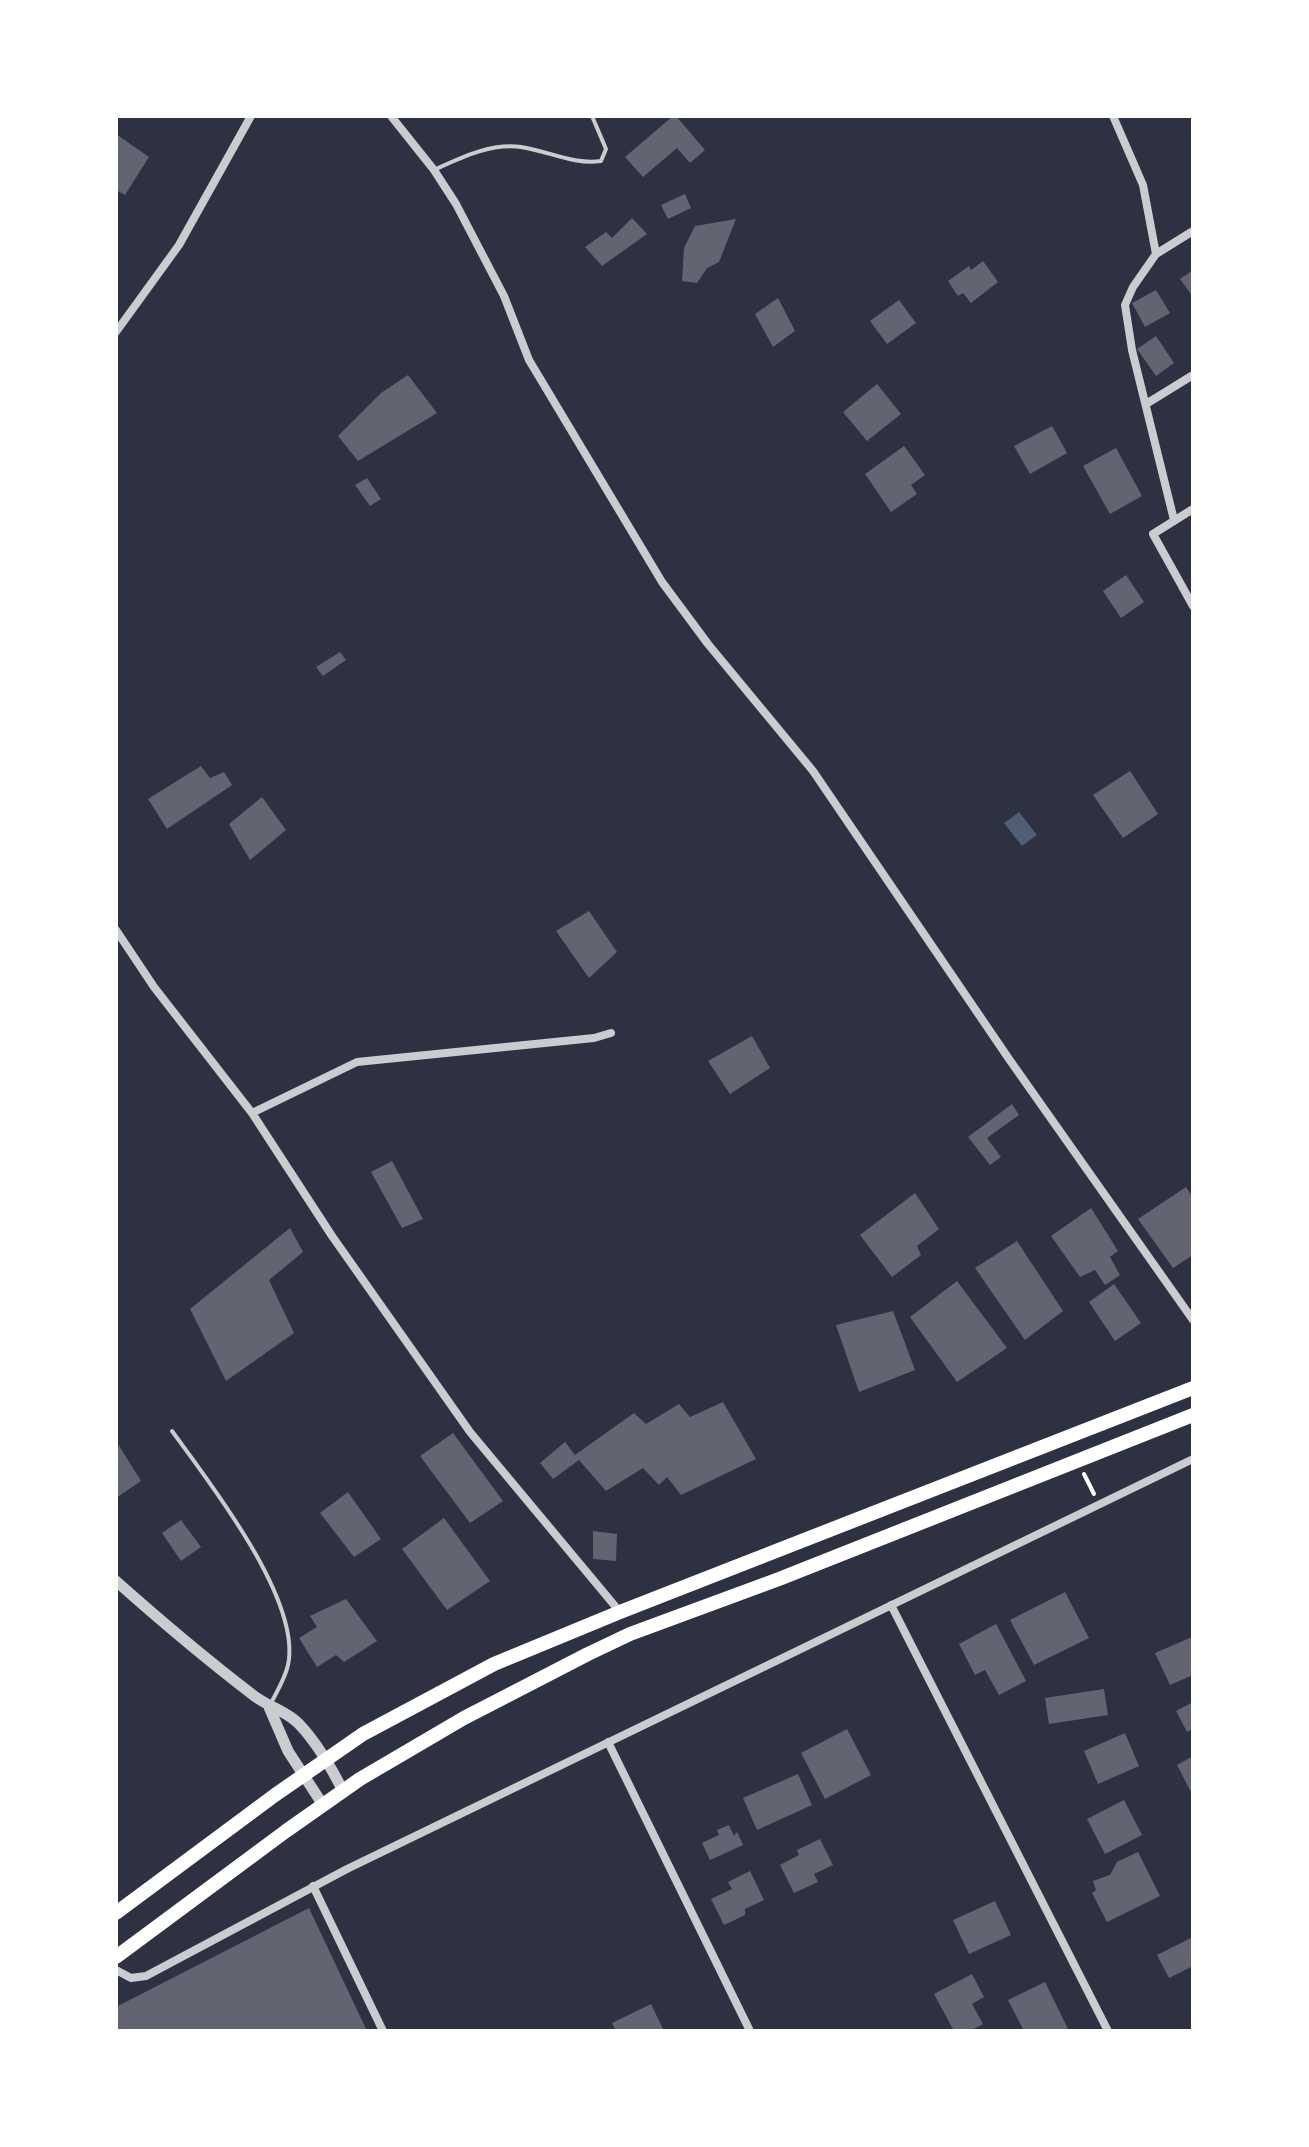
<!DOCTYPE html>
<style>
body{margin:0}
#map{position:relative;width:1309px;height:2147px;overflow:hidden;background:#2d3142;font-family:"Fira Sans Condensed",sans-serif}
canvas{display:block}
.frame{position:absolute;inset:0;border:118px solid #fff;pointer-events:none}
</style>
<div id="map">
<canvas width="1309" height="2147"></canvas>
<div class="frame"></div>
</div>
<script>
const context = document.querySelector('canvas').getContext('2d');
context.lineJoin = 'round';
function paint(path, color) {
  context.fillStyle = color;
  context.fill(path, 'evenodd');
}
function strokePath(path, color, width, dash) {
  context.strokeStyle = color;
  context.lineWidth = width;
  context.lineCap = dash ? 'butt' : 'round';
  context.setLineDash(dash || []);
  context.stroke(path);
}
paint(new Path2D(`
 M1019 812 1037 835 1022 846 1004 823Z`), '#4f5d75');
paint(new Path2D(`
 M673 116H676L705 150 690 163 677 148 643 177 625 157Z
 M116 134 149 157 125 195 116 190Z
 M685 194 691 208 668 219 661 205Z
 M632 218 647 234 602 266 585 247 606 232 612 238Z
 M736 219 719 262 707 268 697 283 682 281 684 248 695 226Z
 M983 261 998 282 971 303 963 293 958 296 948 281 969 266 971 270Z
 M1193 270V297L1180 279Z
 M1156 290 1170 313 1145 327 1132 303Z
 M778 298 795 331 773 347 755 314Z
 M899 300 916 323 887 344 870 321Z
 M1156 336 1174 363 1156 376 1137 349Z
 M408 375 437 413 358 461 338 436 381 393Z
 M877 384 901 414 867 441 843 412Z
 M1052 426 1067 453 1030 474 1014 446Z
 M904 446 925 475 911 485 917 494 891 512 865 474Z
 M1116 448 1142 496 1110 514 1083 466Z
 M367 478 381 499 370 506 355 485Z
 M1126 575 1144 602 1121 618 1103 591Z
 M340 652 346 660 323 676 316 667Z
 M201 766 210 778 224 772 232 785 167 829 148 799Z
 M1130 771 1158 814 1123 838 1093 795Z
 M262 797 286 830 250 860 229 824Z
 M589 911 617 952 589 978 556 931Z
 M752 1036 770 1068 730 1094 708 1061Z
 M1012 1104 1019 1115 987 1138 1001 1157 990 1165 968 1137Z
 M392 1161 423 1219 402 1228 371 1172Z
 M1186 1187 1193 1198V1255L1173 1268 1138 1219Z
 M915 1193 939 1229 917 1246 921 1255 892 1277 860 1235Z
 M1091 1208 1118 1251 1110 1257 1120 1275 1105 1285 1095 1270 1080 1277 1051 1236Z
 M290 1228 303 1252 269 1280 294 1333 226 1381 190 1309Z
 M1017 1241 1063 1311 1025 1340 975 1268Z
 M957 1281 1007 1348 957 1382 910 1317Z
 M1114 1284 1141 1323 1115 1341 1089 1302Z
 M893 1311 915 1370 859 1392 836 1325Z
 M723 1402 756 1459 681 1495 667 1477 659 1485 643 1468 606 1491 579 1460 553 1479 540 1463 565 1442 575 1455 634 1413 646 1424 679 1404 690 1417Z
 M453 1433 503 1501 470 1523 420 1456Z
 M116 1441 141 1481 116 1498Z
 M348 1492 381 1539 354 1557 320 1513Z
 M444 1518 490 1581 447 1610 402 1549Z
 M181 1520 201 1547 181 1561 162 1533Z
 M593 1531 617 1534 616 1561 593 1559Z
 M1065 1592 1089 1638 1034 1665 1010 1620Z
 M346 1599 377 1641 344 1662 336 1655 317 1667 299 1638 317 1627 310 1616Z
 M996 1624 1026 1681 999 1695 985 1670 975 1675 959 1644Z
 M1192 1637 1193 1675 1170 1685 1155 1653Z
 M1104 1689 1108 1715 1049 1724 1045 1698Z
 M1193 1702V1729L1187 1732 1176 1711Z
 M847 1729 871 1775 825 1799 801 1753Z
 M1125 1733 1139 1766 1098 1784 1084 1751Z
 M1193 1756V1796L1177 1765Z
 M798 1774 812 1805 757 1830 743 1798Z
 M1124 1800 1142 1835 1105 1854 1087 1819Z
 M729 1825 734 1836 737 1832 743 1845 710 1860 702 1843 719 1835 717 1830Z
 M820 1839 833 1865 814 1874 818 1882 794 1893 780 1865 799 1855 797 1850Z
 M1138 1852 1160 1896 1107 1922 1092 1893 1096 1890 1093 1881 1110 1875 1117 1862Z
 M750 1871 764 1900 745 1909V1915L724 1925 711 1899 732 1889 728 1882Z
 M995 1901 1011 1935 969 1954 953 1920Z
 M309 1908 367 2031H116V2007Z
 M1193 1937V1966L1169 1978 1157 1955Z
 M972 1974 984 1997 972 2004 983 2024 970 2031H954L934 1994Z
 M1045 1982 1069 2031H1024L1008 2000Z
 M651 2004 664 2031H616L612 2023Z`), '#626471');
strokePath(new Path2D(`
 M1084 1474 1094 1494`), '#fff', 4);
strokePath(new Path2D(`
 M436 169C462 157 491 143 521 147 548 151 574 165 601 161L606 149 592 116
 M172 1431C209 1482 302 1600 288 1665 285 1679 276 1693 270 1705`), '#caccd0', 4);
strokePath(new Path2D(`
 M391 116 434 170 456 204 504 296 529 360 662 582 708 644 813 771 1009 1059 1193 1320
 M1113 116 1143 185 1156 254 1133 287 1125 305 1132 350 1174 520
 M1156 254 1193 231
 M116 332 179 245 251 116
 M1146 404 1193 375
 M1193 509 1153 534 1193 606
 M116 930 154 987 252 1113 332 1236 470 1432 620 1612
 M252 1113 357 1062 594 1038 611 1033
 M891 1605 1108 2031
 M608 1742 750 2031
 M313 1886 383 2031
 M116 1970 131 1978 146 1976 347 1869 1193 1459`), '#caccd0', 8);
strokePath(new Path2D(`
 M116 1581C161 1621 206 1659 253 1695 268 1707 287 1711 299 1724 318 1744 331 1767 343 1791
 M269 1707 288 1751 323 1805`), '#caccd0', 11);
strokePath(new Path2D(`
 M116 1913 275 1795 363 1734 494 1664 620 1612 1193 1388
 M116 1957 286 1831 360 1779 464 1718 588 1654 630 1634 779 1579 1193 1415`), '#fff', 14);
</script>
